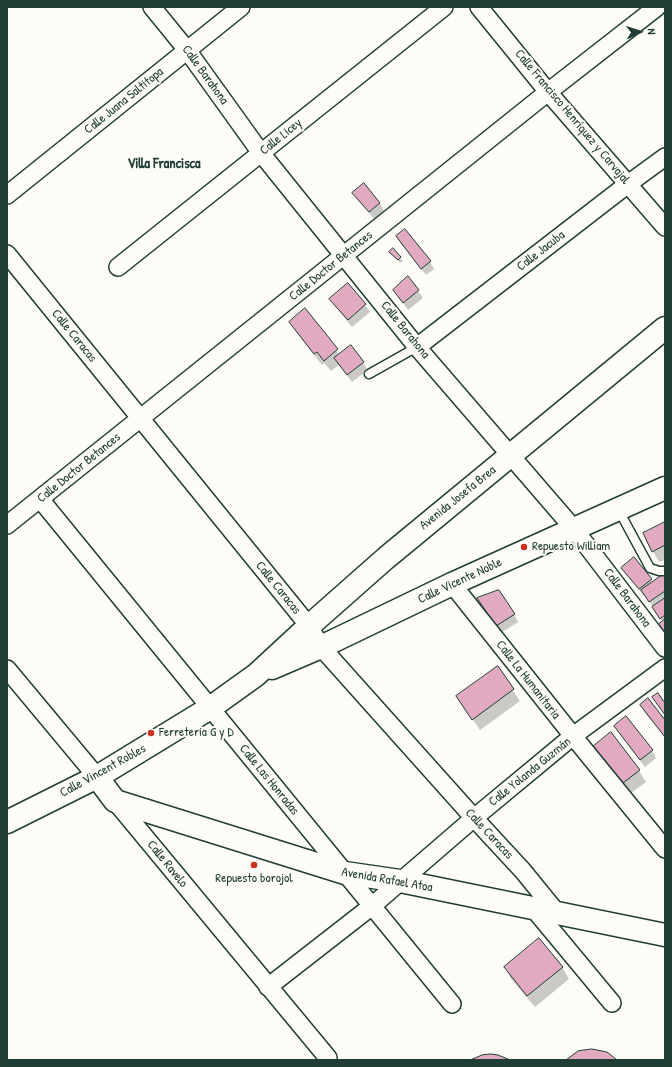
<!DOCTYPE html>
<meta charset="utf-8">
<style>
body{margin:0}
#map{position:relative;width:672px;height:1067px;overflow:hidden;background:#fdfcf7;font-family:"Patrick Hand",sans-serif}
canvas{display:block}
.frame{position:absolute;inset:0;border:8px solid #1f3d34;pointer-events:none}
.north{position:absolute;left:620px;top:12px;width:40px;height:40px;-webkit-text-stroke:3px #fdfcf7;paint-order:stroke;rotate:87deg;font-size:11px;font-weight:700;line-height:16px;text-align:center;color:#1f3d34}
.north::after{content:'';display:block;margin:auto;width:14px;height:18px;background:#1f3d34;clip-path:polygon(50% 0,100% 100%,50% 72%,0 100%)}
</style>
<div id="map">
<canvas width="672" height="1067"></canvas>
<div class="frame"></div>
<div class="north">N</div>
</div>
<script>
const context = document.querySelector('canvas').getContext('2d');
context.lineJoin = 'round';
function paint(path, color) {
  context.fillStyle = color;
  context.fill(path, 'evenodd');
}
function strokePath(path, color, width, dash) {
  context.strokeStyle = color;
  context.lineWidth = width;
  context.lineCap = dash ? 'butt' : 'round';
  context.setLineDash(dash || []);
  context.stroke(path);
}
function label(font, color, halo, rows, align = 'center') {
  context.font = font + ' "Patrick Hand",sans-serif';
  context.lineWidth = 4;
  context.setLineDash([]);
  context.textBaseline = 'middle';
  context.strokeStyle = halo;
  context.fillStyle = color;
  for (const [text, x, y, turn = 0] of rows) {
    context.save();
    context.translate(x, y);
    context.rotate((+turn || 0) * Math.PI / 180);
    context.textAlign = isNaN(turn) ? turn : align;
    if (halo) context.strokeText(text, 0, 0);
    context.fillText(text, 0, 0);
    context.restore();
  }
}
paint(new Path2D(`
 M353 193 380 203 384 211 374 219 358 200Z
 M397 237 430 262 434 269 426 275 401 244Z
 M393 249 403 261 400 263 391 252Z
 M408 277 423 298 408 310 394 290Z
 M348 284 365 305 370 312 352 327 335 306 331 299Z
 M305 310 340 355 351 347 368 370 352 382 339 365 331 371 324 363 322 365 297 333 290 322Z
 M665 523V560L659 562 653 551Z
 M622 568 651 580 653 583 665 578V637L663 622 645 595 644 596 627 575Z
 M483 606 514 614 518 622 501 633Z
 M497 667 520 701 480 730 457 696Z
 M641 705 665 722V737L645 713Z
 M615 727 652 750 656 758 645 767Z
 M598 760 639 771 646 782 626 797Z
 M505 967H562L569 979 535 1007 511 979Z`), '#0003');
const building = new Path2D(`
 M364 183 380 203 369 212 352 193Z
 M405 229 431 261 421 269 396 236Z
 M393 248 401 257 398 260 389 252Z
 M408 276 419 290 403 303 393 290Z
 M348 283 366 304 348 320 329 299Z
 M305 308 338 349 324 361 317 352 314 354 289 322Z
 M351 345 364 362 347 375 334 358Z
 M665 522V545L652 552 643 533Z
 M634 557 652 579 639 589 621 568Z
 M664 574 665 576V591L649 602 641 590Z
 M499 590 515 614 496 626 477 598Z
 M665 598V615L660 619 652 607Z
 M665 619V637L657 626Z
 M498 666 514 689 472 720 456 696Z
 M658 693 665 703V715L652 697Z
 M648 698 665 720V737L640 705Z
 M626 716 653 750 640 760 614 726Z
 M611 732 640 770 619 786 590 749Z
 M539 938 563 967 527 996 504 967Z
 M592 1049 607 1052 617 1060H566L578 1051Z
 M491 1054 498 1055 510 1060H470L482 1055Z`);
paint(building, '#e1aac1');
strokePath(building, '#1f3d34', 1);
const service = new Path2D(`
 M369 374 417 347
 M618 509 650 568 659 571H665`);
const minor = new Path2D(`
 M152 7 187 50 261 153 417 347 574 529 665 648
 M479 7 548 92 665 227
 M7 195 241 7
 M7 254 309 626 321 647 474 818 523 871 558 914
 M118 267 444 7
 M417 347 628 184 665 157
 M40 499 452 1004
 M7 525 548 92 657 7
 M452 584 573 736 665 849
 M7 669 97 777
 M115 801 328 1058
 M534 909 612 1003
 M268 987 372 906 474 818 573 736 665 668`);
const secondary = new Path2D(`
 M272 668 321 647 452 584 665 488
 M97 777 115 801 345 873 400 881 665 935
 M7 822 97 777 210 708 256 675 309 626 386 558 665 328`);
strokePath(service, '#1f3d34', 11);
strokePath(minor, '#1f3d34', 20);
strokePath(secondary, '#1f3d34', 25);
strokePath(service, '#fdfcf7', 8);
strokePath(minor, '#fdfcf7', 17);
strokePath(secondary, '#fdfcf7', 22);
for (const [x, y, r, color] of [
 [524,547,4,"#c8321e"],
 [151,733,4,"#c8321e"],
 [254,865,4,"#c8321e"]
]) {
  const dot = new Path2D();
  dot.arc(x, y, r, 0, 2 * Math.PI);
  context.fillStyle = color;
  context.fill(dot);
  strokePath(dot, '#fdfcf7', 1.5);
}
label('13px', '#1f3d34', '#fdfcf7', [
 ["Calle Barahona",205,75,54],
 ["Calle Juana Saltitopa",124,101,-39],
 ["Calle Francisco Henríquez y Carvajal",572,117,50],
 ["Calle Licey",281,137,-39],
 ["Calle Jacuba",541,251,-38],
 ["Calle Doctor Betances",331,266,-39],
 ["Calle Barahona",405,330,51],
 ["Calle Caracas",74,336,51],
 ["Calle Doctor Betances",79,468,-39],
 ["Avenida Josefa Brea",458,498,-39],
 ["Calle Vicente Noble",460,581,-25],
 ["Calle Caracas",278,588,51],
 ["Calle Barahona",627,598,53],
 ["Calle La Humanitaria",528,680,52],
 ["Calle Vincent Robles",103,771,-29],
 ["Calle Yolanda Guzmán",530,772,-39],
 ["Calle Las Honradas",269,780,51],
 ["Calle Caracas",489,834,47],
 ["Calle Ravelo",167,864,51],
 ["Avenida Rafael Atoa",387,880,10]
]);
label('13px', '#1f3d34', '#fdfcf7', [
 ["Repuesto William",532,547],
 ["Ferretería G y D",159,733],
 ["Repuesto borojol",254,879,"center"]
], 'left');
label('bold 14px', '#1f3d34', '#fdfcf7', [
 ["Villa Francisca",164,164]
]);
</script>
